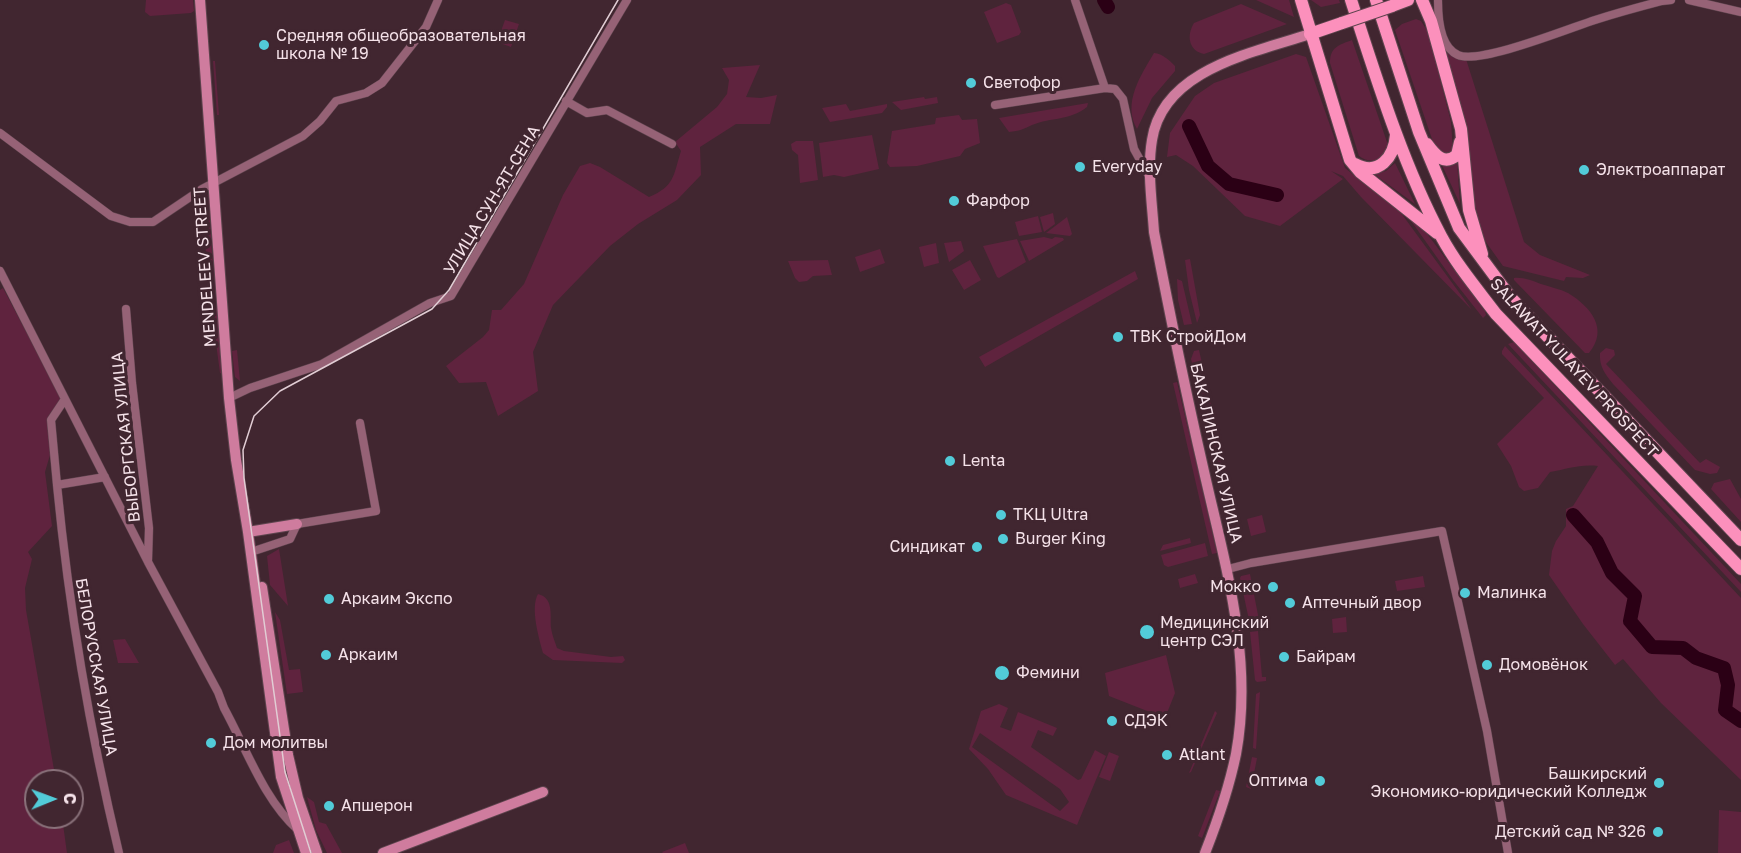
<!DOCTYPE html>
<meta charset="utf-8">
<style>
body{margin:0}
#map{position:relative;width:1741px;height:853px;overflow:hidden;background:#412630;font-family:"Golos Text",sans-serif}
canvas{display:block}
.north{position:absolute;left:24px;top:769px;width:60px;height:60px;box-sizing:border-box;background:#412630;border:2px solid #89717a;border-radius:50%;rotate:89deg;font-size:16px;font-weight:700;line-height:24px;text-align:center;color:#f5e2e9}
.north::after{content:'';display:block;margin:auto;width:21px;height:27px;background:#52cbd8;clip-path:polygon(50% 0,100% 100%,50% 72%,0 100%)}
</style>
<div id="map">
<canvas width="1741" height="853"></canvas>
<div class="north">С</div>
</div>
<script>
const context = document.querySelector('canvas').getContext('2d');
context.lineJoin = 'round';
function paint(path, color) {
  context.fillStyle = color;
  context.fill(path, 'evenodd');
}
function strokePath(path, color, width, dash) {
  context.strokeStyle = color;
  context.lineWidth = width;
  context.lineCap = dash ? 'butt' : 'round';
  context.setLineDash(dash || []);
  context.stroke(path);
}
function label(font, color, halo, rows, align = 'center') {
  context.font = font + ' "Golos Text",sans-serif';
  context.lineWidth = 6;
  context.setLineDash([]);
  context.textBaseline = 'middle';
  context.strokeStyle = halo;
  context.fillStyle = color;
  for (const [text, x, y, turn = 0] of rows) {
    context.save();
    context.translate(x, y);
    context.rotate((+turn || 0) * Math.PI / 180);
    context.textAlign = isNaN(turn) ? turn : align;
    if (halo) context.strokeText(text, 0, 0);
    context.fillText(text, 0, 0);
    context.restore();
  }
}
paint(new Path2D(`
 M146 0H193L194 11 191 13 150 16 145 12Z
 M1256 0H1289L1294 17Z
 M1311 0H1339L1340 3 1321 7Z
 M1006 3 1011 5 1021 32 1019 35 997 43 984 12Z
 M1241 4 1287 24 1204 54C1189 51 1186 36 1194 23Z
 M1416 19 1421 21 1428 32 1451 122 1453 151 1446 156 1434 145 1395 30 1402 24Z
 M505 20 519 24 511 47 497 42Z
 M1442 38 1466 59 1524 242 1540 255 1590 275 1583 278 1566 277 1564 281 1503 266 1478 231Z
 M1352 40 1388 145C1385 160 1371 165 1359 156L1330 63C1330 47 1339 45 1352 40Z
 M1154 53C1163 54 1169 60 1175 66V71L1152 98 1137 129C1122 103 1141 75 1154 53Z
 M1296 54 1306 57 1345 168 1401 213 1472 310 1361 197 1343 176 1331 171 1343 179 1280 226 1245 216 1193 166 1176 155 1167 157 1170 133 1195 96 1214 83Z
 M213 61H215L219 115H217Z
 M760 65 746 97 761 98 777 95 770 124H736L700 147 701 175 677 200 638 224 610 246 553 305 533 352 538 391 498 416 486 382 459 383 446 366 483 337 489 330 492 310H501L524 284 563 195 580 166 590 163 600 167 649 197C675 186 673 176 681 151L675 142 717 107 727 94 729 80 722 68Z
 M924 97 925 99 937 97 938 103 901 110 892 102Z
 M1088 103 1087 107C1069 121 1052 117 1032 125 1023 129 1020 131 1009 132L999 118Z
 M846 104 850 111 887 104V107L882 113 830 122 822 108Z
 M959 115 962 120 977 119 980 143 965 149 960 156 917 166 890 167 887 163 892 131 935 124 936 118Z
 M872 135 879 169 844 177 834 175 823 177 819 143Z
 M796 141H813L818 180 800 183 798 155 792 150 791 144Z
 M1457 161 1460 204 1442 165Z
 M1395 163 1415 204 1374 174 1386 171Z
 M208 195 215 294 209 297 202 199Z
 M1404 211 1419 223 1485 311 1486 315 1483 318 1453 280Z
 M1053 213 1055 224 1044 232 1040 217Z
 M1038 216 1042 232 1019 236 1015 222Z
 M1067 217 1072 234 1070 236 1046 233Z
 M1044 237 1052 239 1055 237 1063 238 1064 240 1029 261 1020 241Z
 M1017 239 1026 262 999 278 997 277 983 246Z
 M961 241 964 251 949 262 944 243Z
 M936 243 939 263 924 267 919 247Z
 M880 249 885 263 860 272 855 257Z
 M1190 259 1200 315 1197 323 1189 290 1185 260Z
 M828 260 832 275 813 276 807 281 799 282 795 278 788 261Z
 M970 260 981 280 964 290 952 270Z
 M1135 271 1138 279 985 367 979 357Z
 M1514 278C1523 277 1533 281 1541 284 1550 287 1560 289 1568 293 1591 307 1609 329 1589 353H1585L1514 280Z
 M1177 279 1182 281 1192 324 1184 325 1178 300Z
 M3 288 61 398 49 418 50 455 45 472 52 526 28 552 32 559 25 588 26 610 56 781H36V817H62L67 853H0V290Z
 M211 306H215L217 309 222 374 220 373Z
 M1514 342 1741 584V592L1508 344Z
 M1505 346 1741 598V780L1661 703 1623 659 1615 665 1583 624 1549 575 1552 551 1556 541 1566 526V509L1573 506 1598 466C1579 464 1568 469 1550 472L1538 488 1524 491 1519 487 1511 466 1497 444 1544 398 1502 354V351Z
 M1606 348 1614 350 1615 355 1606 364 1700 463 1706 459 1720 467 1717 473 1710 474 1695 470 1613 384C1605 374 1599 366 1600 353Z
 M237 350 240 381 235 377 232 351Z
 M1199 350 1227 474 1219 472 1191 359 1194 351Z
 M1177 382 1217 553 1212 554 1173 383Z
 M1730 479 1741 499V522L1711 489 1714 483Z
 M1262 515 1266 532 1251 536 1247 519Z
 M1190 538 1191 543 1160 551 1163 545Z
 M1205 543 1208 556 1168 567 1164 565 1161 555Z
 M279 549 288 606 270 585 267 556Z
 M1195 574 1198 583 1180 588 1178 579Z
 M1250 574 1259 620 1251 622 1249 620 1240 578 1241 576Z
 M1423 576 1425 587 1397 591 1395 581Z
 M538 594C554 598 550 615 551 628 552 635 555 642 557 648L564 651 611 657 623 656 625 660 622 663 553 660 543 653C539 638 530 608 538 594Z
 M275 612 280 620 289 670 300 669 303 692 287 694Z
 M1346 617 1347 632 1333 633 1332 619Z
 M1258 631 1262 677H1266V681L1257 682 1255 680 1250 632Z
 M125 639 139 663H118L113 640Z
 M1166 655 1175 693 1165 718 1109 696 1105 673Z
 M1260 692 1256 749 1253 748 1256 694Z
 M999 704 1008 708 1000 727 1011 731 1018 712 1057 728 1053 736 1038 730 1031 747 1078 780 1081 779 1095 750 1106 756 1077 825 1006 795 988 769 969 749 981 711ZM980 733 1060 789 1069 802 1060 811 972 747Z
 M1215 711 1217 713 1191 772 1189 773Z
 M1109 752 1119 756 1110 781 1099 777Z
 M1252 757 1257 758 1251 789 1246 787Z
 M1216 790 1220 791 1202 838 1198 836Z
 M307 797 314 802 319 822 326 824 342 853H327L316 830Z
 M1719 810 1741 812V853H1718Z
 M289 840 294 853H273L276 845Z
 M685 843 689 853H663L662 852Z`), '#5f233e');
strokePath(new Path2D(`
 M1104 0 1108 7
 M1189 126 1208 166 1229 184 1277 195
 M1573 515 1597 542 1612 573 1635 596 1630 621 1652 647 1683 648 1696 658 1724 668 1728 685 1725 710 1741 721`), '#2b0015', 14);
const street = new Path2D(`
 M1075 0 1105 88
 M1689 0 1741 12
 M1438 1C1438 18 1440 47 1458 55 1479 65 1570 28 1595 20 1617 13 1639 7 1662 1L1671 0
 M566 101 587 113 607 110 672 144
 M995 105 1105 88 1115 89 1123 99 1134 149 1149 176
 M0 133 111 216 130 222H153L202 189 303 136 320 121 336 101 366 93 382 83 426 27 438 0
 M0 271 148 562 218 692 224 708C246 748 264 800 298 830
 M126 309 132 383 149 528 148 561
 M229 398 250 388 322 364 430 303 451 296 627 0
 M105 477 57 485C69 609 90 732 119 853
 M57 485 51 420 65 399
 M254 551 290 539 297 524 376 511 360 423
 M1228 569 1251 563 1442 531 1487 731 1508 853`);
const secondary = new Path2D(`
 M200 0 229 398 236 460 248 532 281 777 306 853
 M248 532 297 524
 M262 587 288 755 298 798 317 853
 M383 853 543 792
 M1205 853C1218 820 1229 788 1236 754 1254 657 1224 561 1203 467 1185 389 1169 310 1154 232 1152 202 1147 170 1152 140 1163 69 1253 53 1310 34`);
const primary = new Path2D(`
 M1301 0 1350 160 1360 172 1437 233
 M1351 0C1376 77 1403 165 1441 236 1456 264 1477 289 1496 314L1741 569
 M1376 0 1419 132 1459 228 1511 298 1741 540
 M1422 0 1431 21 1461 129 1469 210 1482 254
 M1392 6 1408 0
 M1310 34 1342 23
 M1427 144C1435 155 1444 166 1457 155L1460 142
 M1355 164C1379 177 1394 157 1396 135`);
strokePath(street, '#5e444e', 9);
strokePath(secondary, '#5e444e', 12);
strokePath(primary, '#5e444e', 14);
strokePath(street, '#966276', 8);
strokePath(secondary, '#cf7c9e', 10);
strokePath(primary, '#fc90bc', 12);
strokePath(new Path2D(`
 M311 853 285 772 244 478 243 450 254 416 280 391 432 309 449 290 618 0`), '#e1cdd4', 1.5);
const primaryBridge = new Path2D(`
 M1342 23 1392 6`);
strokePath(primaryBridge, '#5e444e', 14, []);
strokePath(primaryBridge, '#fc90bc', 12);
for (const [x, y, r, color] of [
 [264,45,6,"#52cbd8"],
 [971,83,6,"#52cbd8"],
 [1080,167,6,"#52cbd8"],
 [1584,170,6,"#52cbd8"],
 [954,201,6,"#52cbd8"],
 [1118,337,6,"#52cbd8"],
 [950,461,6,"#52cbd8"],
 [1001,515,6,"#52cbd8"],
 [1003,539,6,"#52cbd8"],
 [977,547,6,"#52cbd8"],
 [1273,587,6,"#52cbd8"],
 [1465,593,6,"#52cbd8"],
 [329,599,6,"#52cbd8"],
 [1290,603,6,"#52cbd8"],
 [1147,632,8,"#52cbd8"],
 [326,655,6,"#52cbd8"],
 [1284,657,6,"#52cbd8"],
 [1487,665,6,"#52cbd8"],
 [1002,673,8,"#52cbd8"],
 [1112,721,6,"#52cbd8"],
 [211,743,6,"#52cbd8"],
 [1167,755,6,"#52cbd8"],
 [1320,781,6,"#52cbd8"],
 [1659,783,6,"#52cbd8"],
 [329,806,6,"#52cbd8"],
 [1658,832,6,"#52cbd8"]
]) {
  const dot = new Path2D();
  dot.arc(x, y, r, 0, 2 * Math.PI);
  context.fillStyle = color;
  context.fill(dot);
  strokePath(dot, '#412630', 2);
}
label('16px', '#f5e2e9', '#412630', [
 ["Средняя общеобразовательная",276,36],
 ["школа № 19",276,54],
 ["Светофор",983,83],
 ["Everyday",1092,167],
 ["Электроаппарат",1596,170],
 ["Фарфор",966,201],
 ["ТВК СтройДом",1130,337],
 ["Lenta",962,461],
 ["ТКЦ Ultra",1013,515],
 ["Burger King",1015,539],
 ["Синдикат",965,547,"right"],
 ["Мокко",1261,587,"right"],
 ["Малинка",1477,593],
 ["Аркаим Экспо",341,599],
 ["Аптечный двор",1302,603],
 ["Медицинский",1160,623],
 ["центр СЭЛ",1160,641],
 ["Аркаим",338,655],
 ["Байрам",1296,657],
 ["Домовёнок",1499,665],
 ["Фемини",1016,673],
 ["СДЭК",1124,721],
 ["Дом молитвы",223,743],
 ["Atlant",1179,755],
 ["Башкирский",1647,774,"right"],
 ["Экономико-юридический Колледж",1647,792,"right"],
 ["Оптима",1308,781,"right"],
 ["Апшерон",341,806],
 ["Детский сад № 326",1646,832,"right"]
], 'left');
label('16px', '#f5e2e9', '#412630', [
 ["УЛИЦА СУН-ЯТ-СЕНА",492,200,-59],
 ["MENDELEEV STREET",205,267,-94],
 ["SALAWAT YULAYEV PROSPECT",1574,368,47],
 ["ВЫБОРГСКАЯ УЛИЦА",126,437,-96],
 ["БАКАЛИНСКАЯ УЛИЦА",1216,453,77],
 ["БЕЛОРУССКАЯ УЛИЦА",96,667,80]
]);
</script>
